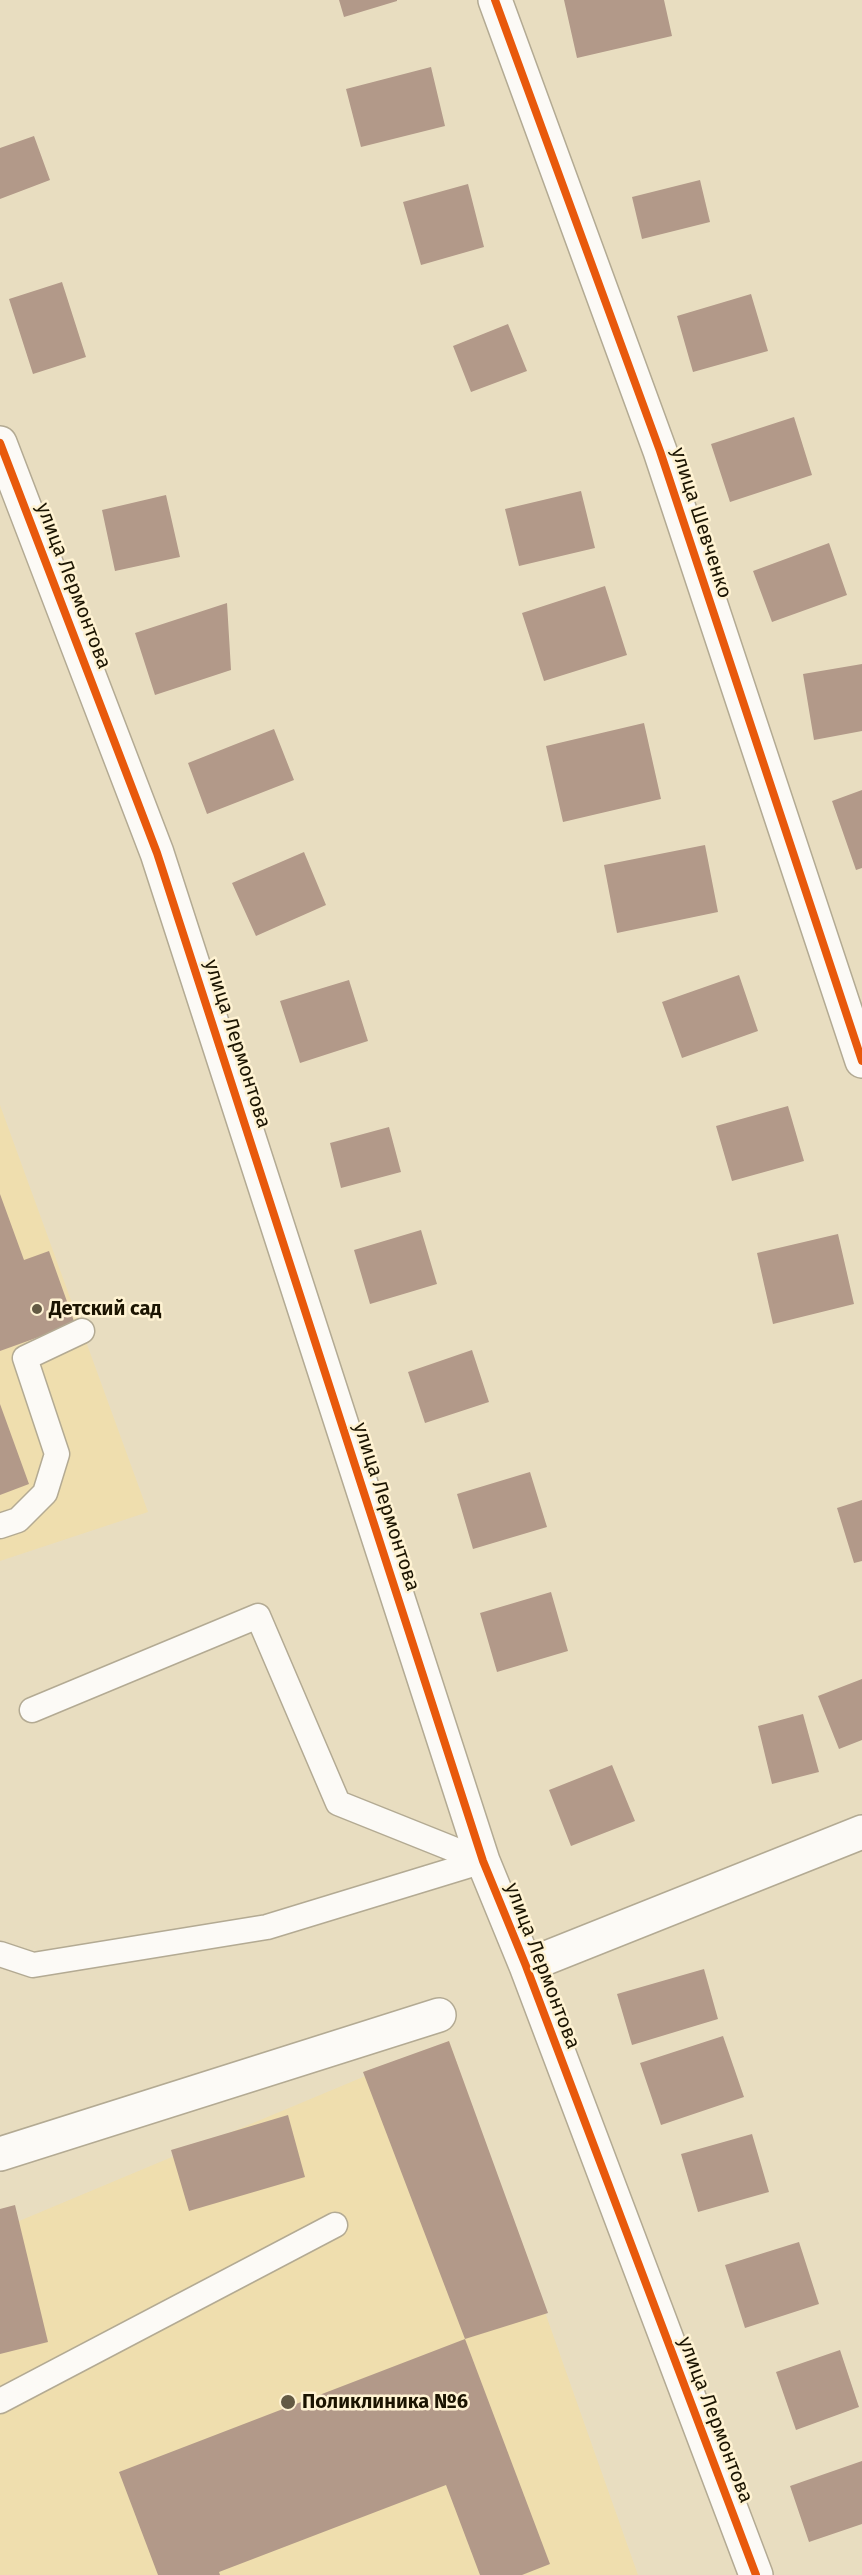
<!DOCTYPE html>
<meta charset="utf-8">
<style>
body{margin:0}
canvas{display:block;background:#e8ddc0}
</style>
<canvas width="862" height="2575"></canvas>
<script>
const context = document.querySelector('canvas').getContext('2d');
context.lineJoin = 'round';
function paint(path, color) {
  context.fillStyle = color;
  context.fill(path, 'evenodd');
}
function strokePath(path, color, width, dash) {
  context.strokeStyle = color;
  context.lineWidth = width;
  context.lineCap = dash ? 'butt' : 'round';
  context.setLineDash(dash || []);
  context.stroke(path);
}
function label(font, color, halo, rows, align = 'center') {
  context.font = font + ' "Fira Sans",sans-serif';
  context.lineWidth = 5;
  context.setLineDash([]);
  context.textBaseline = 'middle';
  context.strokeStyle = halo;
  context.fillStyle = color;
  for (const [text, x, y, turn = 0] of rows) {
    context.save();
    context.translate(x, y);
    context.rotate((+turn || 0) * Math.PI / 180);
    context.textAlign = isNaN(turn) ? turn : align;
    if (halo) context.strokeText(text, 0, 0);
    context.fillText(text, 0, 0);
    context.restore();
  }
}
paint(new Path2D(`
 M0 1105 148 1512 0 1561Z
 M449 2041 638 2575H0V2229Z`), '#efdeae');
paint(new Path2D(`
 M339 0H397V1L344 17Z
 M564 0H664L672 36 577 58Z
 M431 67 445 126 361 147 346 89Z
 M34 136 50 180 0 199V148Z
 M700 180 710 222 642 239 632 197Z
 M468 184 484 247 421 265 403 202Z
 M62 282 86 357 33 374 9 299Z
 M751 294 768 351 693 372 677 316Z
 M508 324 527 371 471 392 453 346Z
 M794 417 812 475 730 502 711 444Z
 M581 491 595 548 519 566 505 509Z
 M166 495 180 557 115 571 102 510Z
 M829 543 847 595 772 622 753 571Z
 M605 586 627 655 544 681 522 613Z
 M227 603 231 670 155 695 135 633Z
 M862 664V731L814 740 803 674Z
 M644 723 661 799 563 822 546 746Z
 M274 729 294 780 207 814 188 763Z
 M862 790V868L856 870 832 801Z
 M705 845 718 912 617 933 604 865Z
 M304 852 326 905 256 936 232 883Z
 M739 975 758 1031 682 1058 662 1002Z
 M349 980 368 1041 300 1063 280 1001Z
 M788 1106 804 1161 732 1181 716 1126Z
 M389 1127 401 1172 341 1188 330 1143Z
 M0 1194 24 1260 49 1251 75 1324 0 1351Z
 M421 1230 437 1284 370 1304 354 1250Z
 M838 1234 854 1304 773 1324 757 1253Z
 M472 1350 489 1402 425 1423 408 1372Z
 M0 1404 29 1484 0 1495Z
 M530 1472 547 1527 473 1549 457 1494Z
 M862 1500V1561L854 1563 837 1508Z
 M551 1592 568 1651 497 1672 480 1613Z
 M862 1679V1740L839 1749 818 1696Z
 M803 1714 819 1772 772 1784 758 1726Z
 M612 1765 635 1821 571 1846 549 1790Z
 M704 1969 718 2019 632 2045 617 1994Z
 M723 2036 744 2097 661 2125 640 2063Z
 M449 2041 548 2313 465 2339 363 2072Z
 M288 2115 305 2177 189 2211 171 2150Z
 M752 2134 769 2192 698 2212 681 2154Z
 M15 2205 48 2342 0 2354V2209Z
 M799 2242 819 2304 745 2328 725 2265Z
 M465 2339 550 2564 522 2575H480L446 2485 219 2572 220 2575H158L119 2472Z
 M840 2350 859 2407 796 2430 776 2372Z
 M862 2461V2524L809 2542 790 2486Z`), '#b29989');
const service = new Path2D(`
 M0 1526 18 1520 45 1493 57 1454 25 1358 82 1331
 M32 1710 258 1616 338 1803 483 1861
 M0 1954 33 1965 267 1927 483 1861
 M0 2401 335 2225`);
const minor = new Path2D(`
 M495 0 660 451 862 1061
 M0 443 157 853 483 1861 526 1966 756 2575
 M526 1966 862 1832
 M0 2154 439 2015`);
strokePath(service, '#b3aa93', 27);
strokePath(minor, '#b3aa93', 36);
strokePath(service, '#fcfaf6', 24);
strokePath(minor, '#fcfaf6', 33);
strokePath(new Path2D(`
 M495 0 660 451 862 1061
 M0 443 157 853 483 1861 526 1966 756 2575`), '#e8590c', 8);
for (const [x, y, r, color] of [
 [37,1309,6,"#635a44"],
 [288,2402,8,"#635a44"]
]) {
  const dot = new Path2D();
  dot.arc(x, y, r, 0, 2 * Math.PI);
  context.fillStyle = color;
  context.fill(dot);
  strokePath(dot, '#fff3d3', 2);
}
label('20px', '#1b1401', '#fff3d3', [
 ["улица Шевченко",701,523,72],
 ["улица Лермонтова",73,586,69],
 ["улица Лермонтова",237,1044,72],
 ["улица Лермонтова",386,1507,72],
 ["улица Лермонтова",542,1966,69],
 ["улица Лермонтова",715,2420,69]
]);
label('bold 20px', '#1b1401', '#fff3d3', [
 ["Детский сад",49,1309],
 ["Поликлиника №6",302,2402]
], 'left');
</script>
